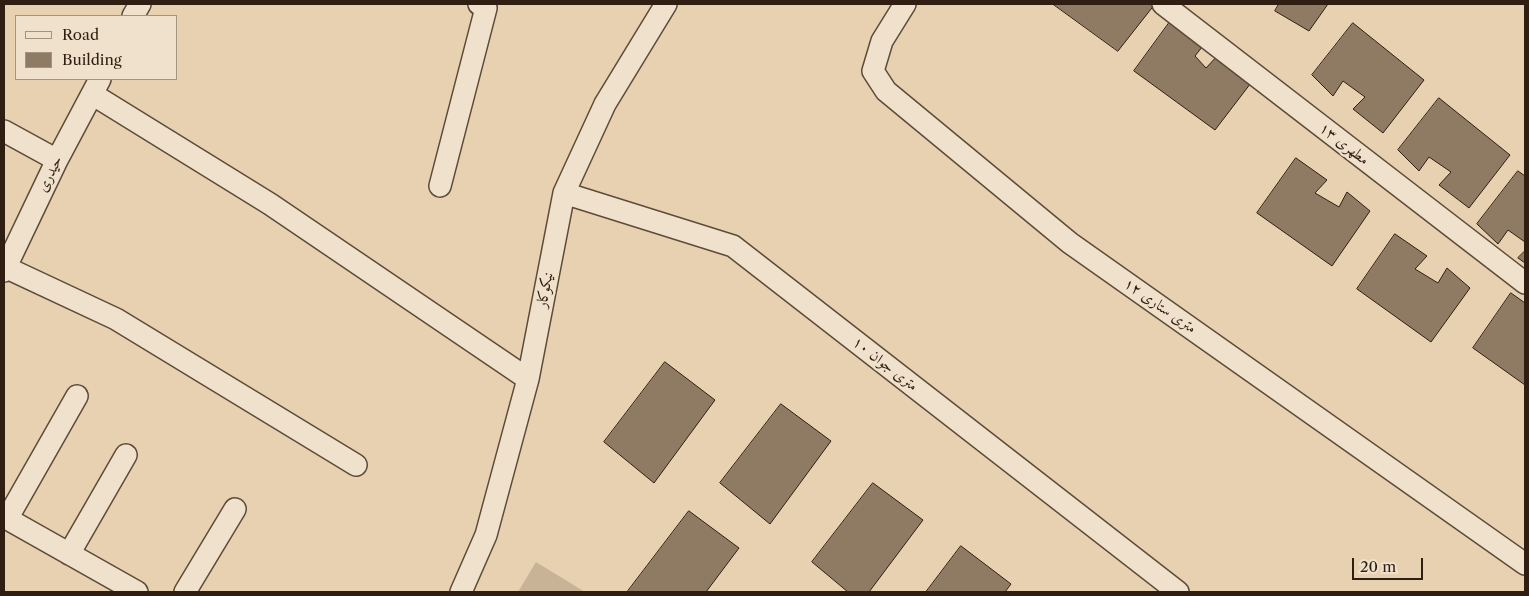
<!DOCTYPE html>
<meta charset="utf-8">
<style>
body{margin:0}
#map{position:relative;width:1529px;height:596px;overflow:hidden;background:#e8d1b1;font-family:"Libre Caslon Text",serif}
canvas{display:block}
.frame{position:absolute;inset:0;border:5px solid #2f1e11;pointer-events:none}
.legend{position:absolute;left:15px;top:15px;width:162px;height:65px;box-sizing:border-box;background:#f0e1cc;border:1px solid #a39381;margin:0;padding:6px 9px;list-style:none;font-size:15px;color:#2f1e11}
.legend li{display:flex;align-items:center;gap:10px;height:25px}
.legend b{width:25px;border:1px solid #a39381}
.scale{position:absolute;left:1352px;top:558px;width:71px;height:22px;box-sizing:border-box;border:2px solid #2f1e11;border-top:0;padding-left:6px;font-size:15px;line-height:18px;white-space:nowrap;color:#2f1e11;-webkit-text-stroke:4px #f0e1cc;paint-order:stroke}
</style>
<div id="map">
<canvas width="1529" height="596"></canvas>
<div class="frame"></div>
<ul class="legend">
<li><b style="height:6px;background:#f0e1cc"></b>Road</li>
<li><b style="height:14px;background:#8f7b64"></b>Building</li>
</ul>
<div class="scale">20 m</div>
</div>
<script>
const context = document.querySelector('canvas').getContext('2d');
context.lineJoin = 'round';
function paint(path, color) {
  context.fillStyle = color;
  context.fill(path, 'evenodd');
}
function strokePath(path, color, width, dash) {
  context.strokeStyle = color;
  context.lineWidth = width;
  context.lineCap = dash ? 'butt' : 'round';
  context.setLineDash(dash || []);
  context.stroke(path);
}
function label(font, color, halo, rows, align = 'center') {
  context.font = font + ' "Libre Caslon Text",Amiri,serif';
  context.lineWidth = 4.5;
  context.setLineDash([]);
  context.textBaseline = 'middle';
  context.strokeStyle = halo;
  context.fillStyle = color;
  for (const [text, x, y, turn = 0] of rows) {
    context.save();
    context.translate(x, y);
    context.rotate((+turn || 0) * Math.PI / 180);
    context.textAlign = isNaN(turn) ? turn : align;
    if (halo) context.strokeText(text, 0, 0);
    context.fillText(text, 0, 0);
    context.restore();
  }
}
paint(new Path2D(`
 M536 562 585 592H518Z`), '#c9b396');
const building = new Path2D(`
 M1053 4H1155L1118 51Z
 M1279 4H1328L1309 31 1275 11Z
 M1172 19 1206 42 1195 56 1206 68 1219 54 1254 79 1215 130 1134 71Z
 M1353 23 1424 80 1383 133 1353 109 1365 97 1343 81 1333 96 1312 75Z
 M1439 98 1510 155 1469 208 1439 185 1451 172 1429 157 1419 171 1398 150Z
 M1296 158 1327 180 1315 193 1339 207 1347 192 1370 211 1332 266 1257 213Z
 M1518 171 1525 176V242L1508 230 1498 244 1477 224Z
 M1395 234 1427 256 1415 269 1438 283 1447 268 1470 288 1431 342 1357 289Z
 M1525 251V263L1518 258Z
 M1511 293 1525 303V385L1473 348Z
 M665 362 715 400 654 483 604 442Z
 M781 404 831 441 770 524 720 483Z
 M873 483 923 520 869 592H848L812 562Z
 M689 511 739 548 706 592H629L628 591Z
 M961 546 1011 584 1005 592H926Z`);
paint(building, '#8f7b64');
strokePath(building, '#2f1e11', 1);
const minor = new Path2D(`
 M905 4 882 41 873 71 886 91 1070 243 1525 564
 M1163 4 1525 283
 M133 16 140 4
 M92 94 270 204 528 379
 M4 131 57 160
 M440 186 486 8 479 4
 M564 193 733 246 1178 592
 M5 267 116 319 356 465
 M4 271 57 160 100 79
 M4 517 137 592
 M7 519 77 396
 M69 554 126 455
 M185 592 235 509
 M461 592 486 535 528 379 564 193 605 104 666 4`);
strokePath(minor, '#5d4b39', 24);
strokePath(minor, '#f0e1cc', 21);
label('15px', '#2f1e11', '#f0e1cc', [
 ["مطهری ۱۳",1344,144,38],
 ["حیدری",50,174,-64],
 ["نیکوکار",545,290,-79],
 ["۱۲ متری ستاری",1160,306,35],
 ["۱۰ متری جوان",885,364,38]
]);
</script>
